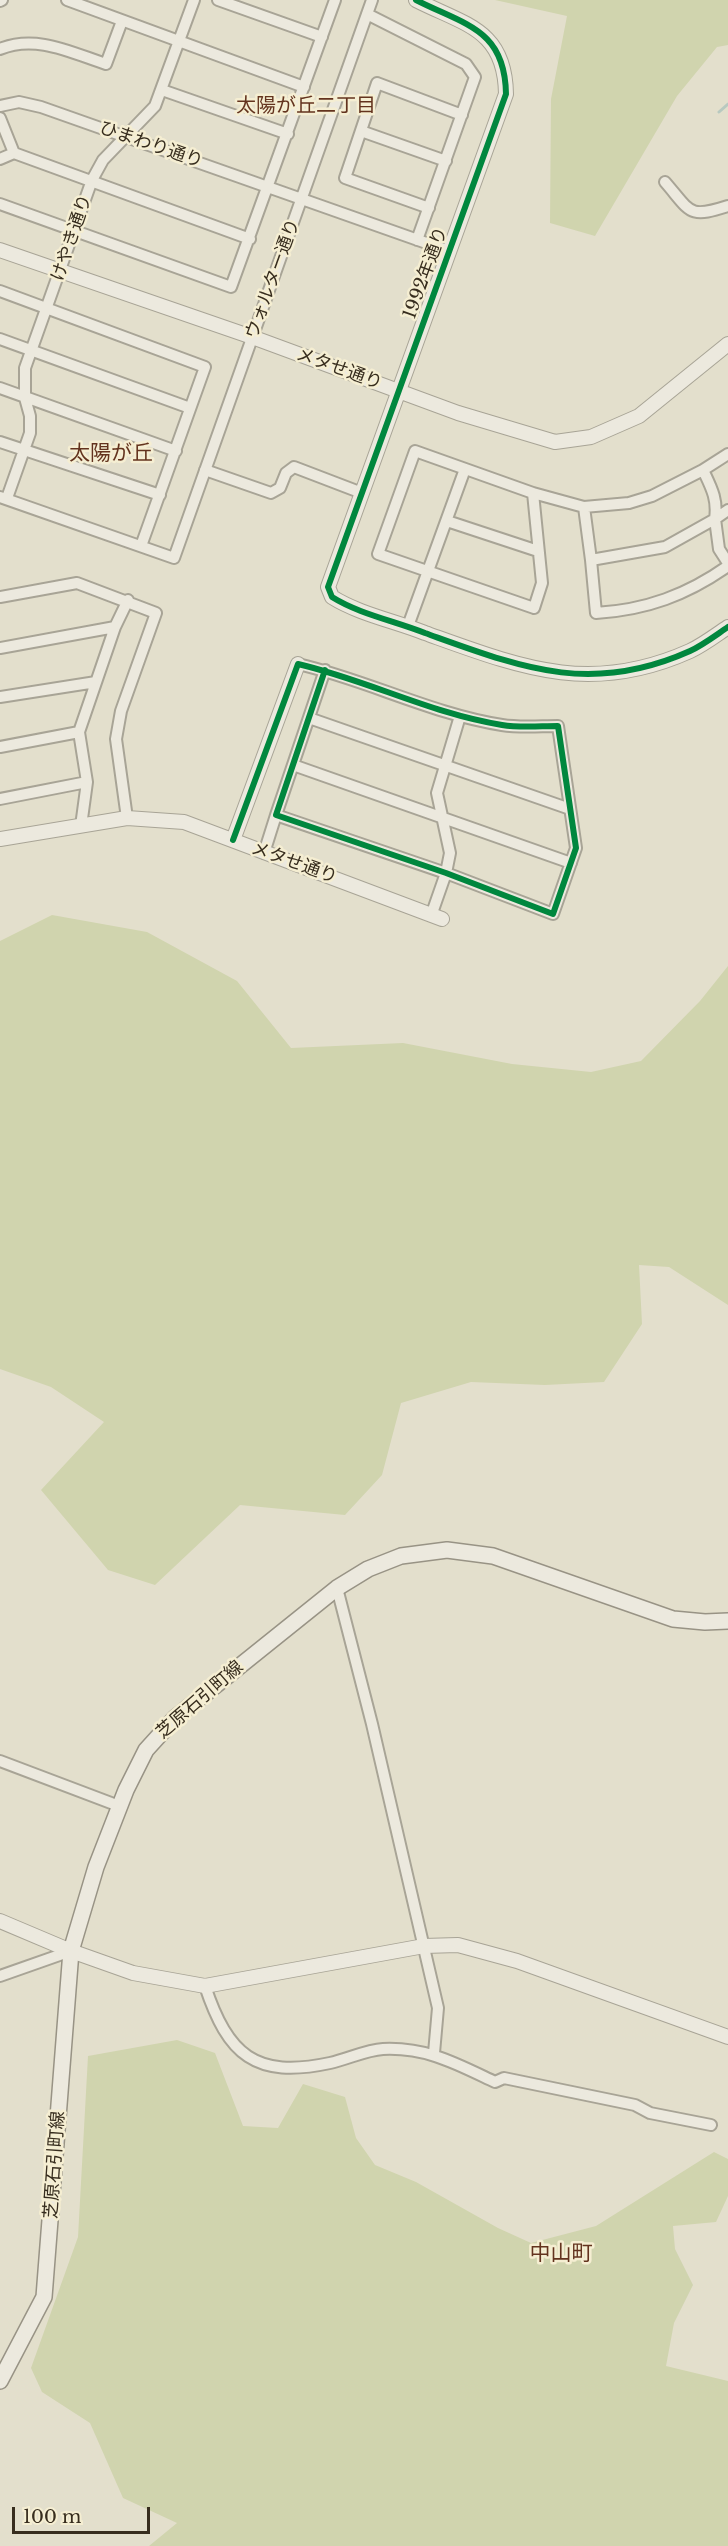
<!DOCTYPE html>
<meta charset="utf-8">
<style>
body{margin:0}
#map{position:relative;width:728px;height:2546px;overflow:hidden;background:#e3dfcc;font-family:"Libre Baskerville",serif}
canvas{display:block}
.scale{position:absolute;left:12px;top:2507px;width:138px;height:27px;box-sizing:border-box;border:3px solid #372d1e;border-top:0;padding-left:8px;font-size:18px;line-height:21px;white-space:nowrap;color:#372d1e;-webkit-text-stroke:4px #f5eed2;paint-order:stroke}
</style>
<div id="map">
<canvas width="728" height="2546"></canvas>
<div class="scale">100 m</div>
</div>
<script>
const context = document.querySelector('canvas').getContext('2d');
context.lineJoin = 'round';
function paint(path, color) {
  context.fillStyle = color;
  context.fill(path, 'evenodd');
}
function strokePath(path, color, width, dash) {
  context.strokeStyle = color;
  context.lineWidth = width;
  context.lineCap = dash ? 'butt' : 'round';
  context.setLineDash(dash || []);
  context.stroke(path);
}
function label(font, color, halo, rows, align = 'center') {
  context.font = font + ' "Libre Baskerville","Noto Sans JP",serif';
  context.lineWidth = 5;
  context.setLineDash([]);
  context.textBaseline = 'middle';
  context.strokeStyle = halo;
  context.fillStyle = color;
  for (const [text, x, y, turn = 0] of rows) {
    context.save();
    context.translate(x, y);
    context.rotate((+turn || 0) * Math.PI / 180);
    context.textAlign = isNaN(turn) ? turn : align;
    if (halo) context.strokeText(text, 0, 0);
    context.fillText(text, 0, 0);
    context.restore();
  }
}
paint(new Path2D(`
 M495 0H728V45L717 47 677 96 595 236 550 223 551 99 567 16Z
 M52 915 147 932 237 981 291 1048 403 1043 512 1064 591 1072 641 1061 700 1001 728 966V1305L669 1267 639 1265 642 1324 604 1382 545 1385 471 1382 401 1403 382 1475 345 1515 240 1505 155 1585 108 1570 41 1490 104 1422 51 1387 0 1369V941Z
 M177 2040 215 2053 243 2126 278 2128 303 2084 345 2097 356 2138 375 2165 416 2182 498 2228 531 2243 596 2226 714 2152 728 2159V2196L716 2222 673 2226 675 2249 693 2285 674 2323 666 2366 728 2381V2546H149L177 2523 123 2498 90 2423 42 2392 31 2368 78 2237 88 2056Z`), '#d0d4ae');
strokePath(new Path2D(`
 M719 112 728 104`), '#b8c9c0', 3);
const minor = new Path2D(`
 M67 0 304 87
 M218 0 322 37
 M0 1 2 0
 M367 14 466 64 475 77 417 240
 M0 49C36 34 72 53 106 64L122 21
 M162 90 288 134
 M0 106 19 102 41 107 449 251
 M0 118 14 153
 M361 131 446 161
 M0 159 14 153 250 239
 M665 182C691 212 688 219 728 206
 M0 204 231 287 335 0
 M429 208 345 178 377 83 462 115
 M0 291 205 367 141 546
 M0 339 190 408
 M0 388 176 451
 M0 442 160 495
 M205 470 271 493 280 488 286 473 294 467 362 493
 M703 470C711 487 718 499 715 519L665 547 591 560 584 507 629 503 652 496Z
 M703 470 728 454
 M533 493 542 583 534 608 378 554 415 451 533 493 584 507
 M0 497 174 558 372 0
 M7 498 30 433V416L25 398V368L92 180 103 160 155 106 194 0
 M728 510 715 519 719 549 728 563
 M447 521 538 551
 M591 560 596 613C646 610 687 595 728 566
 M0 597 77 583 156 613 121 711 116 739 127 818
 M408 626 465 469
 M0 648 115 627
 M298 664C367 680 432 714 502 725 520 728 540 726 558 726L576 848 553 914 446 873 276 815 325 670
 M0 697 96 682
 M309 718 570 809
 M0 747 79 732
 M293 765 571 863
 M0 799 87 782
 M81 826 87 782 79 732 115 627 128 600
 M264 853 276 815
 M432 913 446 873 450 853 437 793 460 716
 M337 1588 372 1724 438 2008 434 2053
 M0 1761 119 1806
 M0 1976 71 1951
 M205 1986C228 2055 255 2079 330 2063 348 2059 366 2050 383 2049 427 2047 457 2064 495 2082L504 2078 635 2105 650 2113 711 2125`);
const tertiary = new Path2D(`
 M416 0C465 25 505 29 506 94L328 587 332 597C359 614 395 621 425 633 520 667 590 696 690 651 703 645 716 635 728 627
 M0 250 252 337 458 413 555 442 591 437 639 416 728 344
 M0 839 127 818 184 822 442 919
 M233 840 298 664
 M0 1921 71 1951 133 1973 205 1986 424 1946 458 1945 517 1961 728 2037`);
const secondary = new Path2D(`
 M0 2381 44 2297 71 1951 96 1867 126 1790 146 1750 175 1718 337 1588 368 1569 401 1556 447 1550 493 1556 673 1619 705 1622 728 1621`);
strokePath(minor, '#a8a496', 14);
strokePath(tertiary, '#a8a496', 16);
strokePath(secondary, '#989385', 18);
strokePath(minor, '#ece9de', 10);
strokePath(tertiary, '#ece9de', 14);
strokePath(secondary, '#ece9de', 15);
strokePath(new Path2D(`
 M416 0C465 25 505 29 506 94L328 587 332 597C359 614 395 621 425 633 520 667 590 696 690 651 703 645 716 635 728 627
 M233 840 298 664C367 680 432 714 502 725 520 728 540 726 558 726L576 848 553 914 446 873 276 815 325 670`), '#00873e', 6);
label('18px', '#372d1e', '#f5eed2', [
 ["ひまわり通り",151,145,19],
 ["けやき通り",72,238,-71],
 ["1992年通り",426,273,-70],
 ["ウォルター通り",273,279,-70],
 ["メタせ通り",339,369,20],
 ["メタせ通り",294,863,20],
 ["芝原石引町線",200,1700,-41],
 ["芝原石引町線",55,2165,-86]
]);
label('20px', '#63331e', '#f5eed2', [
 ["太陽が丘二丁目",306,106]
]);
label('21px', '#63331e', '#f5eed2', [
 ["太陽が丘",111,454],
 ["中山町",561,2254]
]);
</script>
